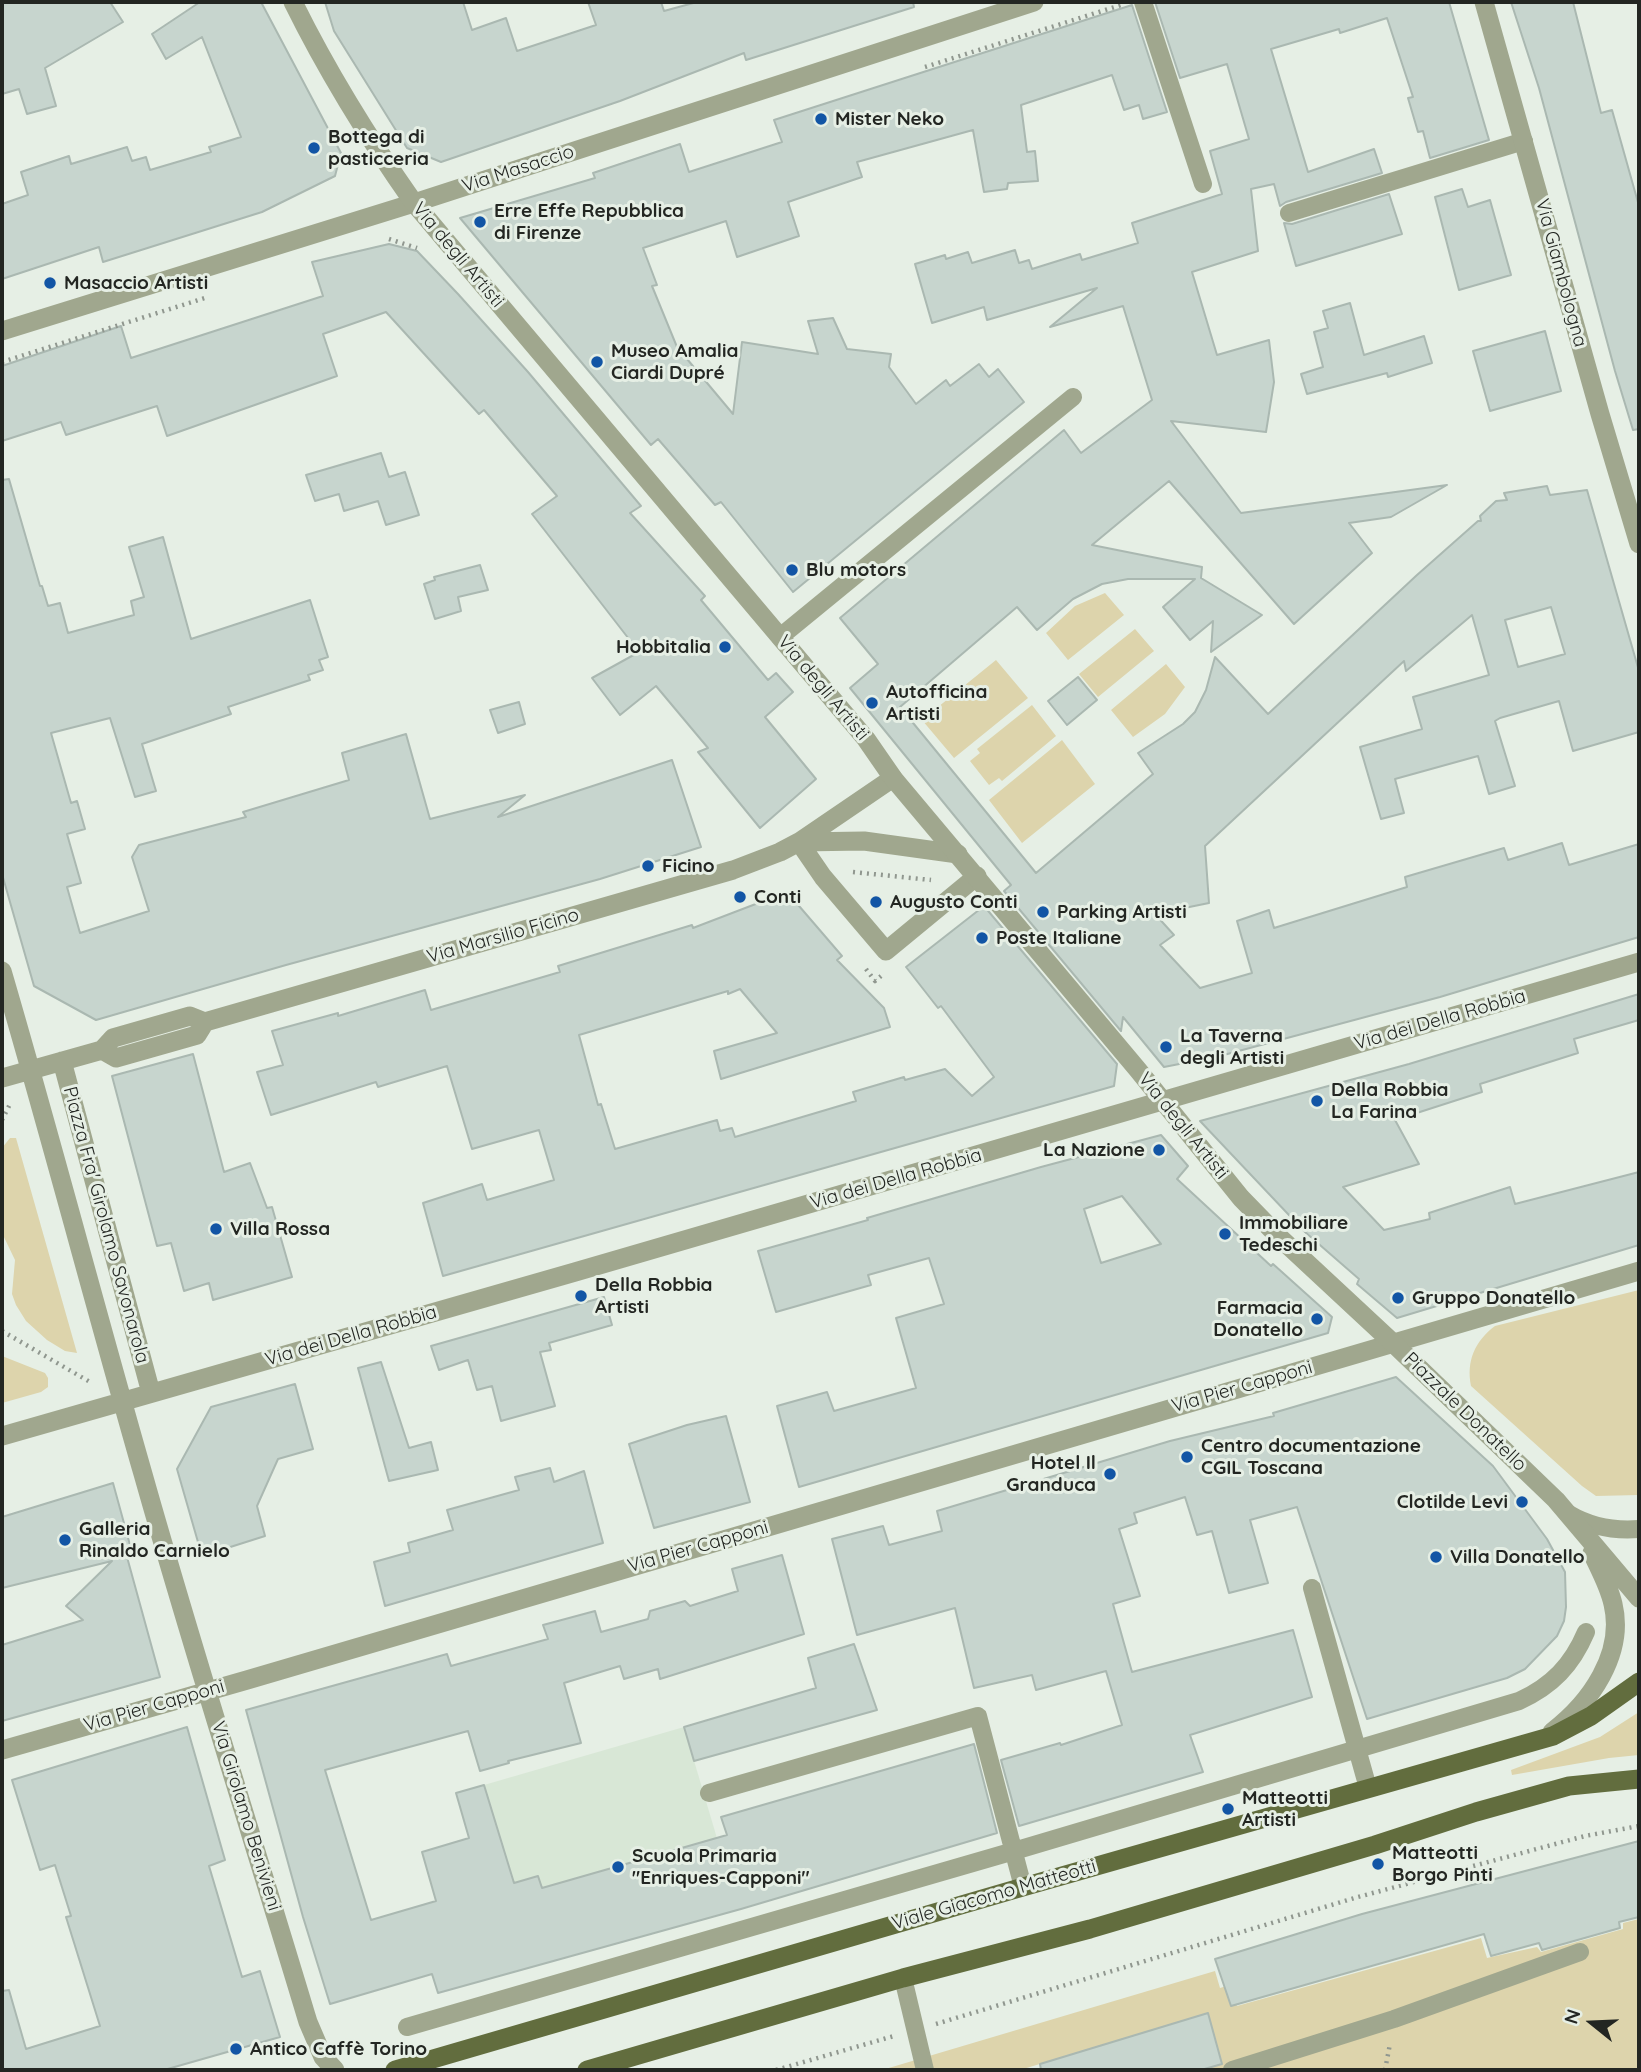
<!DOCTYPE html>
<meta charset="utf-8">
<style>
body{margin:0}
#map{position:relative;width:1641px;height:2072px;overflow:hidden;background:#e6efe5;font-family:Quicksand,sans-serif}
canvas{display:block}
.frame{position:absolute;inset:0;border:4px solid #232622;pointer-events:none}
.north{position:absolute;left:1557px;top:1988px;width:70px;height:70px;-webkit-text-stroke:5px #e6efe5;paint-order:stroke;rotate:288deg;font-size:19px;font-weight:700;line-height:28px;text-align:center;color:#232622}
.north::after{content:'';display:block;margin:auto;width:24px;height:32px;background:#232622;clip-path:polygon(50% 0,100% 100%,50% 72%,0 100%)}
</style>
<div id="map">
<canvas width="1641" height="2072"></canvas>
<div class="frame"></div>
<div class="north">N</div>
</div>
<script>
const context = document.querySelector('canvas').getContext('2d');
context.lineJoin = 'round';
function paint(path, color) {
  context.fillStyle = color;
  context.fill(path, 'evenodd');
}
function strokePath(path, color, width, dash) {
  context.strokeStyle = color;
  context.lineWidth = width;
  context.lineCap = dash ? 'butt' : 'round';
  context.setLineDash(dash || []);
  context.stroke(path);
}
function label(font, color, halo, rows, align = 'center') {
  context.font = font + ' Quicksand,sans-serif';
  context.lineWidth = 6;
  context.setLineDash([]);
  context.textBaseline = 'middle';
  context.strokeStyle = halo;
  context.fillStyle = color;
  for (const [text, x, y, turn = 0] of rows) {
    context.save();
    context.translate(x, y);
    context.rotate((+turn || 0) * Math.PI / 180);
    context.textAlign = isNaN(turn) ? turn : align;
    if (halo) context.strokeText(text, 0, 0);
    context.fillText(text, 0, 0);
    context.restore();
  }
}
paint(new Path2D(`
 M684 1727 738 1909 537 1965 484 1785Z`), '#d8e7d6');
paint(new Path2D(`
 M1105 593 1124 615 1068 660 1046 633 1075 606Z
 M1135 629 1154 651 1098 697 1079 674Z
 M996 660 1028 698 954 758 922 720Z
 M1166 664 1185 687 1165 714 1133 737 1111 710Z
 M1032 705 1056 736 1002 781 999 778 989 785 970 761 980 753 977 749Z
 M1062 740 1095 784 1022 843 989 800Z
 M10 1138H16L77 1353 65 1351 47 1340 26 1321 16 1305 12 1294 15 1260 2 1233V1148Z
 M1639 1290V1495L1596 1496 1582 1486 1471 1386C1466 1361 1475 1341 1495 1326Z
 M2 1356 45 1373 48 1378V1387L41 1392 2 1403Z
 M1639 1712V1755L1609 1758 1512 1775 1511 1770 1600 1737Z
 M1639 1919V2070H1201L1222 2064 1207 2013 1020 2070H882L1215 1971 1220 1988 1230 1985 1237 2006 1481 1938 1487 1958 1537 1947 1541 1952 1623 1929V1923Z`), '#ddd4ac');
const building = new Path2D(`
 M2 2H110L123 22 45 68 56 106 27 114 19 89 2 94Z
 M200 2H261L341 153 335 176 262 212 103 262 99 247 2 279V204L28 195 21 172 69 156 71 164 127 147 132 161 146 157 150 170 211 152 209 147 241 137 202 37 166 59 152 34Z
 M325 2H463L472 30 506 18 517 51 596 25 588 2H661L664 11 697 2H913L914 7 746 60 744 53 620 101 441 162 407 148 334 31Z
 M1155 2H1449L1489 140 1430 158 1423 131 1418 132 1408 98 1413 97 1387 18 1340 33 1339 29 1271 49 1308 172 1374 149 1382 173 1286 202 1280 206 1274 184 1251 189 1258 251 1192 272 1217 355 1269 340 1274 382 1266 432 1171 421 1241 513 1447 485 1391 517 1349 523 1372 553 1294 624 1169 481 1092 545 1202 567 1201 578 1262 615 1211 652 1213 621 1190 640 1163 607 1195 579H1128L1102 584 1073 599 1037 630 1017 607 900 707 1036 873 1153 774 1138 753 1183 724 1195 712 1206 690 1215 657 1268 714 1417 575 1478 521H1481L1480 516 1496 501 1507 500 1504 493 1547 486 1550 495 1587 490 1639 671V732L1573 751 1559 701 1500 718 1495 721 1515 786 1489 794 1478 756 1395 779 1404 813 1381 819 1360 747 1422 729 1413 697 1489 675 1472 615 1406 671 1404 661 1205 846 1209 903 1155 914 1174 935 1160 945 1200 988 1252 973 1237 921 1269 910 1274 928 1407 887 1405 877 1504 848 1508 860 1562 843 1569 865 1639 844V937L1440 997 1220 1056 1164 1067 1123 1017 1121 1031 1004 891 1011 885 850 688 878 664 840 618 1064 430 1081 453 1152 400 1123 306 1050 327 1097 288 987 320 984 307 932 323 915 264 945 255 946 259 968 252 972 263 1015 250 1019 263 1029 260 1032 269 1080 254 1082 260 1138 243 1132 223 1222 194 1210 151 1249 139 1227 64 1180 78ZM1551 607 1565 654 1518 667 1505 620Z
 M1511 2H1573L1601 113 1612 110 1639 206V429L1633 430 1615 371 1539 88Z
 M1132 5 1167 112 1143 119 1139 105 1124 110 1112 75 1021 105 1027 152 1035 151 1038 181 1008 183 1007 189 984 192 973 130 857 162 862 177 788 202 799 236 737 257 726 221 643 248 657 285 652 286 677 347 733 414 742 342 818 354 808 321 833 318 847 349 891 354 889 367 916 404 946 380 950 386 979 364 989 377 998 369 1024 402 793 592 721 502 715 505 658 439 651 445 460 218 595 178 593 173 680 144 689 172 782 142 774 120Z
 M1462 189 1468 207 1490 200 1511 275 1459 290 1435 197Z
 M1389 194 1402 234 1296 266 1284 223 1292 224Z
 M389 244 417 251 458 294 528 372 641 506 630 513 705 596 701 600 768 680 776 673 793 692 765 717 816 779 760 828 698 752 708 748 656 686 620 715 592 678 639 652 532 514 557 496 484 410 479 414 386 312 323 334 337 376 167 436 157 406 66 435 61 422 2 441V366L121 326 131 358 323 296 312 262Z
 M1350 303 1364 355 1424 336 1432 363 1388 377 1387 373 1307 394 1301 374 1323 367 1314 332 1328 328 1323 311Z
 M1545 331 1561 391 1490 411 1473 351Z
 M381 453 389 477 405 472 419 515 386 525 378 501 344 511 339 494 315 501 306 475Z
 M9 479 40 586H42L48 606 60 603 68 633 134 615 131 601 144 597 129 547 163 537 191 639 310 600 328 657 319 660 323 670 308 675 310 680 228 707 231 714 142 744 156 791 135 797 110 718 51 733 71 803 77 801 85 829 67 834 81 883 67 887 80 933 149 911 132 857 139 845 246 817 243 812 349 780 342 753 406 734 430 819 525 795 498 817 672 760 701 847 600 879 286 965 96 1020 34 986 2 874V480Z
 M480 565 488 590 458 597 461 611 435 619 424 584 435 580 434 577Z
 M1078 677 1097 700 1067 725 1048 701Z
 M519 702 525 724 498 733 490 710Z
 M787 892 842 956 837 960 884 1008 890 1027 721 1079 714 1051 777 1033 740 989 728 994V991L579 1035 598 1105 601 1104 615 1149 717 1120 720 1131 732 1128 735 1137 856 1101 853 1092 904 1077 905 1080 945 1069 972 1096 994 1077 941 1006 938 1008 906 967 984 906 1117 1064 1114 1086 443 1276 423 1203 482 1184 487 1200 554 1180 539 1130 472 1149 447 1066 378 1087 376 1082 271 1115 257 1072 283 1065 272 1031 338 1013V1016L425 990 431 1010 560 972 558 966 692 925 693 928Z
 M1639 994V1020L1574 1039 1578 1053 1480 1084 1482 1092 1395 1120 1419 1164 1343 1187 1384 1230 1430 1219 1429 1213 1510 1187 1515 1204 1639 1172V1245L1397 1318 1357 1284 1359 1279 1305 1232 1200 1121 1409 1064Z
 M193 1054 224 1172 250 1163 267 1208 272 1207 292 1277 213 1300 209 1283 184 1291 171 1243 157 1246 112 1076Z
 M1161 1135 1188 1166 1177 1179 1271 1266 1273 1264 1332 1317 1328 1333 799 1487 777 1406 827 1392 834 1411 916 1388 896 1318 944 1304 929 1258 868 1275 871 1285 776 1312 758 1251 868 1220 867 1218 1041 1167ZM1122 1196 1161 1244 1101 1263 1084 1209Z
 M604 1297 612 1325 549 1343 551 1350 540 1352 555 1406 501 1421 492 1386 477 1390 468 1360 439 1370 431 1346Z
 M381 1362 409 1448 431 1442 438 1470 389 1481 358 1368Z
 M1396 1377 1493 1466 1547 1539 1565 1572 1566 1607 1564 1621 1557 1636 1525 1669 1507 1678 1367 1719 1297 1507 1250 1520 1268 1583 1229 1593 1212 1531 1197 1535 1185 1497 1134 1513 1137 1523 1119 1529 1140 1596 1113 1604 1132 1672 1293 1630 1312 1697 1190 1735 1203 1772 1019 1826 1001 1760 1060 1743 1061 1745 1122 1725 1106 1671 1036 1690 1032 1675 974 1688 955 1608 857 1635 832 1539 883 1526 889 1545 942 1531 937 1511 1170 1441 1274 1416 1273 1413Z
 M295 1384 313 1449 278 1459 257 1506 265 1536 202 1556 177 1469 211 1407Z
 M726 1416 750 1502 654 1528 629 1444 687 1425Z
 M550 1468 554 1482 584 1471 603 1543 385 1606 374 1562 410 1552 408 1543 453 1530 447 1510 519 1490 515 1477Z
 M113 1483 133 1556 127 1557 160 1677 2 1721V1645L83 1620 66 1606 112 1561 2 1588V1517Z
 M782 1555 804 1634 660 1679 658 1669 624 1679 620 1666 564 1683 581 1743 508 1761 509 1763 480 1771 468 1731 325 1770 371 1920 436 1901 422 1852 469 1838 456 1793 484 1785 514 1883 538 1876 542 1888 727 1835 721 1817 974 1744 997 1833 741 1909 438 1993 432 1974 330 2004 303 1917 246 1710 447 1654 451 1666 548 1639 543 1625 595 1611 601 1632 648 1619 650 1611 685 1601 690 1606 738 1591 732 1569Z
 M854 1644 877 1710 694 1761 684 1727 816 1688 808 1658Z
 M187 1727 225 1860 209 1866 242 1977 260 1971 280 2037 164 2070H2V1991L9 1990 26 2049 100 2026 66 1917 71 1916 55 1865 40 1870 12 1780Z
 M1639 1841V1917L1619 1922 1620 1928 1542 1950 1539 1943 1491 1956 1484 1934 1231 2006 1215 1959 1362 1914Z
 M1208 2013 1222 2064 1201 2070H1041L1040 2064Z`);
paint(building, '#c7d5ce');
strokePath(building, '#aab8b1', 2);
strokePath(new Path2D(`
 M925 67 1121 5
 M389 239 417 248
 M2 362 208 297
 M853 872 931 880
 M866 969 875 981 881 976
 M2 1120 11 1102
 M2 1331 90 1382
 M936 2024 1358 1897 1585 1836 1639 1826
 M776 2070 894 2036
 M1385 2070 1390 2044`), '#90978f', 4.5, [2, 5]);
strokePath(new Path2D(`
 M1143 2 1203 184
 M1289 213 1524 141
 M780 637 1073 397
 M1569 1514C1591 1527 1614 1531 1639 1529
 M1312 1588 1368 1788
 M709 1793 978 1716 1023 1887
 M903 1978 925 2070
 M407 2027 1014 1851 1519 1701C1552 1686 1572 1665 1586 1632
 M1232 2070 1394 2019 1580 1952`), '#a0a78e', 18);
strokePath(new Path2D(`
 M1484 2 1600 414 1639 544
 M2 331 414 203 1034 2
 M799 842 823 877 886 951 977 876
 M800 842 864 841 958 854
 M2 971C51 1138 95 1307 143 1474 195 1658 253 1839 308 2022L323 2057 335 2070
 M102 1050 116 1058 197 1035 205 1022
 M62 1061 151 1393
 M2 1078 102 1050 113 1038 190 1016 205 1022 733 870 780 852 799 842 893 778
 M2 1436 575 1272 1639 962
 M2 1750 247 1680 1639 1271`), '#a0a78e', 19);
strokePath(new Path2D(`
 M293 2C328 73 369 139 414 203L866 739 893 778 1138 1070 1241 1198 1278 1236 1393 1343 1556 1500 1639 1598
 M1552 1732C1590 1703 1625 1654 1613 1604 1609 1586 1600 1570 1592 1553`), '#a0a78e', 19);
strokePath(new Path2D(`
 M395 2070 1023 1887 1553 1736 1591 1716 1639 1682
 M587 2070 903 1978 1090 1929 1375 1845 1476 1812 1569 1786 1639 1779`), '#626d3e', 19);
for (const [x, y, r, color] of [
 [821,119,7,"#1255a5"],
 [314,148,7,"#1255a5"],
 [480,222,7,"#1255a5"],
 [50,283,7,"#1255a5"],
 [597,362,7,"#1255a5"],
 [792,570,7,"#1255a5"],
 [725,647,7,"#1255a5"],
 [872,703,7,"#1255a5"],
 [648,866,7,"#1255a5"],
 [740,897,7,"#1255a5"],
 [876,902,7,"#1255a5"],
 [1043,912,7,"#1255a5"],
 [982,938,7,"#1255a5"],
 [1166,1047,7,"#1255a5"],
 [1317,1101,7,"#1255a5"],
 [1159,1150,7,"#1255a5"],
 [216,1229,7,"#1255a5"],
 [1225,1234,7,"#1255a5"],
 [581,1296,7,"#1255a5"],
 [1398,1298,7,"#1255a5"],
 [1317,1319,7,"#1255a5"],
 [1187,1457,7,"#1255a5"],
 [1110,1474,7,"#1255a5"],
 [1522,1502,7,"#1255a5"],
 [65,1540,7,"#1255a5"],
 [1436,1557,7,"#1255a5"],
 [1228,1809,7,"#1255a5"],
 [1378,1864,7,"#1255a5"],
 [618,1867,7,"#1255a5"],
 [236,2049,7,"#1255a5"]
]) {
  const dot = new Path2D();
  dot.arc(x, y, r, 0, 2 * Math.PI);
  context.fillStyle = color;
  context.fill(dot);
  strokePath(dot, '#e6efe5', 2.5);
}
label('bold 19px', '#232622', '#e6efe5', [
 ["Mister Neko",835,119],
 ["Bottega di",328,137],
 ["pasticceria",328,159],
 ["Erre Effe Repubblica",494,211],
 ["di Firenze",494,233],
 ["Masaccio Artisti",64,283],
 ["Museo Amalia",611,351],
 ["Ciardi Dupré",611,373],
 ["Blu motors",806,570],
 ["Hobbitalia",711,647,"right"],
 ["Autofficina",886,692],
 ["Artisti",886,714],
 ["Ficino",662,866],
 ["Conti",754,897],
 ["Augusto Conti",890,902],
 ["Parking Artisti",1057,912],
 ["Poste Italiane",996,938],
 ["La Taverna",1180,1036],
 ["degli Artisti",1180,1058],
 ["Della Robbia",1331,1090],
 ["La Farina",1331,1112],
 ["La Nazione",1145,1150,"right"],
 ["Immobiliare",1239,1223],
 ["Tedeschi",1239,1245],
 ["Villa Rossa",230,1229],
 ["Della Robbia",595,1285],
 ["Artisti",595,1307],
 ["Gruppo Donatello",1412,1298],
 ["Farmacia",1303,1308,"right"],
 ["Donatello",1303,1330,"right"],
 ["Centro documentazione",1201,1446],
 ["CGIL Toscana",1201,1468],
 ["Hotel Il",1096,1463,"right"],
 ["Granduca",1096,1485,"right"],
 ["Clotilde Levi",1508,1502,"right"],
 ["Galleria",79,1529],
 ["Rinaldo Carnielo",79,1551],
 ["Villa Donatello",1450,1557],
 ["Matteotti",1242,1798],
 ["Artisti",1242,1820],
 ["Matteotti",1392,1853],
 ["Borgo Pinti",1392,1875],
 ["Scuola Primaria",632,1856],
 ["\"Enriques-Capponi\"",632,1878],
 ["Antico Caffè Torino",250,2049]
], 'left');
label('19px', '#232622', '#e6efe5', [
 ["Via Masaccio",518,169,-18],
 ["Via degli Artisti",458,255,50],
 ["Via Giambologna",1561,273,75],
 ["Via degli Artisti",823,688,50],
 ["Via Marsilio Ficino",503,936,-16],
 ["Via dei Della Robbia",1440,1020,-16],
 ["Via degli Artisti",1183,1126,51],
 ["Via dei Della Robbia",896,1179,-16],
 ["Piazza Fra' Girolamo Savonarola",106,1225,75],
 ["Via dei Della Robbia",351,1336,-16],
 ["Via Pier Capponi",1242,1387,-16],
 ["Piazzale Donatello",1465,1412,44],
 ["Via Pier Capponi",698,1547,-16],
 ["Via Pier Capponi",154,1706,-16],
 ["Via Girolamo Benivieni",246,1816,73],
 ["Viale Giacomo Matteotti",994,1895,-16]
]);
</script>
